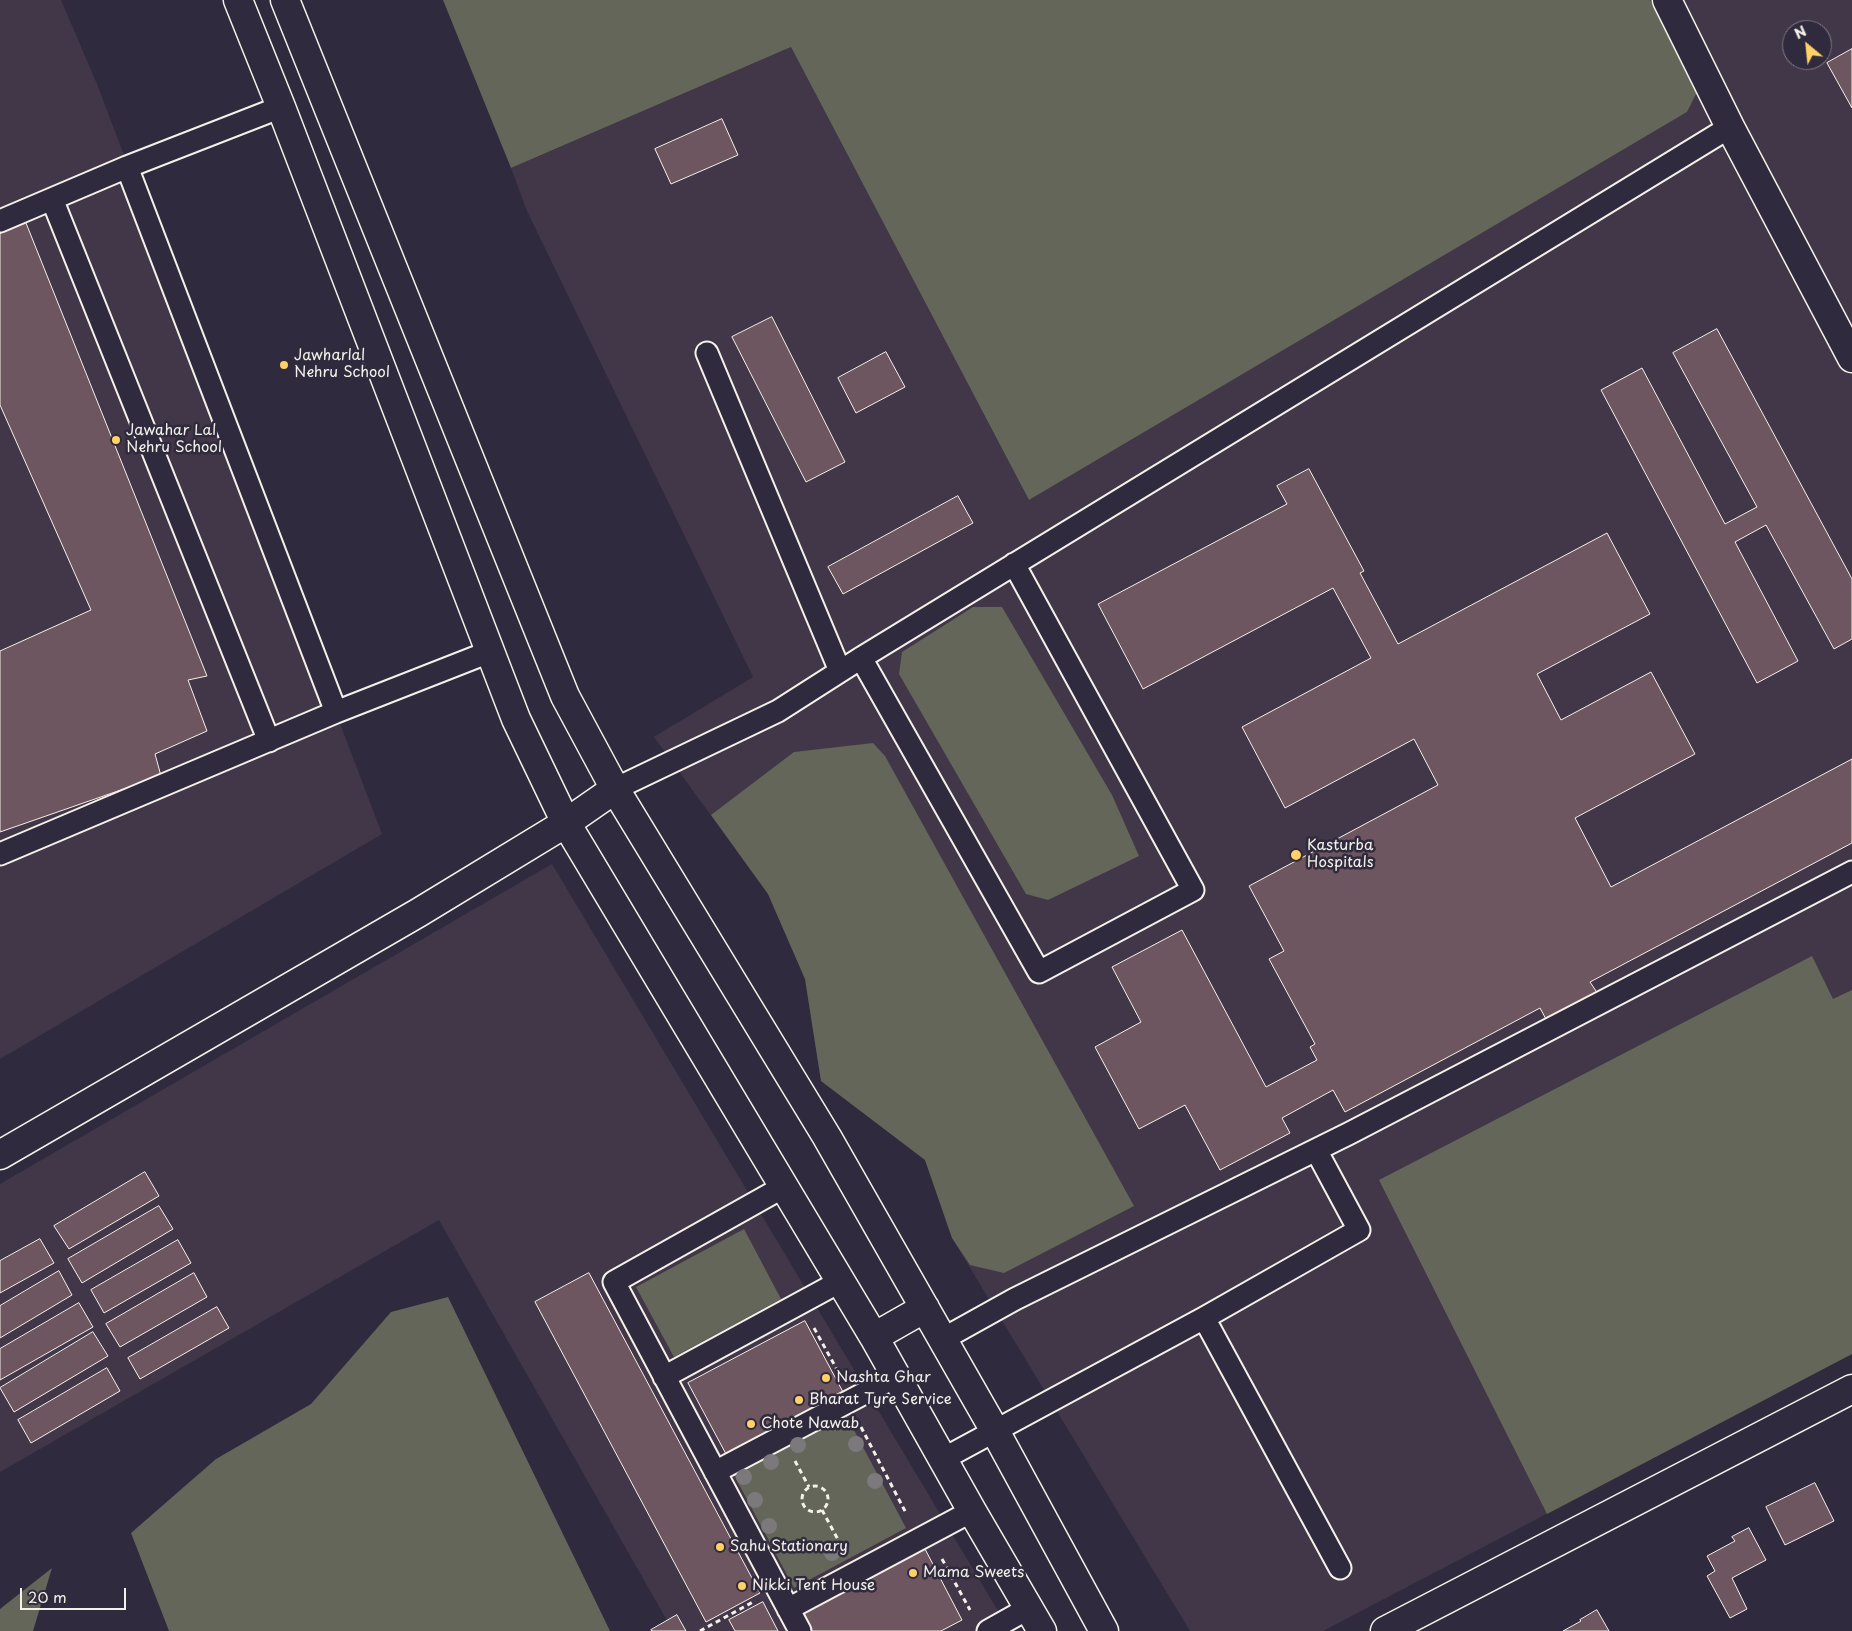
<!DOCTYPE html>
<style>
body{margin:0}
#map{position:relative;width:1852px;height:1631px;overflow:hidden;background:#2f2a3d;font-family:"Playpen Sans",sans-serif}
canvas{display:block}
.north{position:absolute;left:1782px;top:20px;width:50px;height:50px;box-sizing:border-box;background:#2f2a3d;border:1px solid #7e7a81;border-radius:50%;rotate:332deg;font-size:14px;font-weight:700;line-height:20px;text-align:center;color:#f4f1e8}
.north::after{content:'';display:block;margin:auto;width:18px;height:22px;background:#ffd166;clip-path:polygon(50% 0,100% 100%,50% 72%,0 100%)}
.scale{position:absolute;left:20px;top:1588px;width:106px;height:22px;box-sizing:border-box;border:2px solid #f4f1e8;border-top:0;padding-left:6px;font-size:15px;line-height:18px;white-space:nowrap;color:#f4f1e8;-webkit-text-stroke:4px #2f2a3d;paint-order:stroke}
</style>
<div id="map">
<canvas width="1852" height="1631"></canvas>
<div class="north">N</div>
<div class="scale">20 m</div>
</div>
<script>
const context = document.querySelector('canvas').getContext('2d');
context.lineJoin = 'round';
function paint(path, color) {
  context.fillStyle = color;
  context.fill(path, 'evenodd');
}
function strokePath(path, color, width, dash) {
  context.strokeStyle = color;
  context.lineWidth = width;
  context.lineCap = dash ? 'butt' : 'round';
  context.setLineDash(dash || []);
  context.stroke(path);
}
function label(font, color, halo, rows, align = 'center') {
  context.font = font + ' "Playpen Sans",sans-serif';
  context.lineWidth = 5;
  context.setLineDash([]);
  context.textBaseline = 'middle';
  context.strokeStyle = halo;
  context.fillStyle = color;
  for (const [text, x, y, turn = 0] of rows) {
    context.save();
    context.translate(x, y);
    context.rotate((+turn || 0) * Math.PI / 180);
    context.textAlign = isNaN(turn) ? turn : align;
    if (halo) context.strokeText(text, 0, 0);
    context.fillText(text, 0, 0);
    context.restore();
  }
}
paint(new Path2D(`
 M0 0H61L97 84 382 834 0 1059Z
 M1650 0H1852V1354L1323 1631H1190L952 1238 925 1160 821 1081 805 979 768 894 654 737 753 677 527 211 511 168 791 47 1029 500 1687 112 1697 90ZM1792 30H1822V60H1792Z
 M552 864 1010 1631H673L439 1220 0 1472V1184Z`), '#423748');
paint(new Path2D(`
 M443 0H1650L1698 90 1687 112 1029 500 791 47 511 168Z
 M973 607H1002L1112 795 1139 856 1048 900 1026 894 899 674 902 652Z
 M873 743 885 756 1134 1206 1004 1273 970 1265 952 1238 925 1160 821 1081 805 979 768 894 711 815 794 752Z
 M1812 956 1833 999 1852 990V1354L1547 1514 1379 1180Z
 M744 1229 781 1299 674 1357 636 1287Z
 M448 1297 610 1631H169L131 1533 216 1459 311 1404 391 1312Z
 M846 1415 906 1528 794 1588 734 1475Z
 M52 1568 33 1631H0V1609Z`), '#636658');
const building = new Path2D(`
 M1852 49V108L1827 63Z
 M722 119 738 155 671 184 655 149Z
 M26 223 207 676 188 680 207 731 155 754 161 776 0 832V651L91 610 0 405V234Z
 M772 317 845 462 806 482 732 337Z
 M1717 329 1852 579V639L1834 649 1766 525 1735 542 1798 661 1757 683 1601 390 1642 368 1725 524 1757 507 1673 353Z
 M886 352 905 387 856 413 838 378Z
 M1309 469 1364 571 1360 573 1398 644 1607 533 1650 614 1537 674 1561 720 1651 672 1695 754 1575 818 1611 887 1852 759V843L1590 982 1598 994 1547 1021 1540 1008 1345 1112 1333 1090 1282 1118 1290 1133 1220 1170 1185 1105 1139 1129 1095 1047 1141 1022 1112 967 1182 930 1266 1087 1317 1060 1310 1047 1315 1044 1269 959 1284 951 1249 886 1438 785 1414 739 1285 808 1242 727 1371 658 1333 588 1143 689 1098 604 1287 504 1277 486Z
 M958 496 973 523 843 594 828 567Z
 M145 1172 159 1196 69 1249 54 1226Z
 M159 1206 173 1229 82 1283 68 1259Z
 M40 1239 54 1263 0 1293V1261Z
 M178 1240 191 1263 104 1313 91 1290Z
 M59 1271 72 1295 0 1338V1306Z
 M194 1273 207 1297 120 1347 106 1324Z
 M589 1273 760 1593 706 1622 535 1302Z
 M79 1303 93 1327 0 1380V1349Z
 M217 1307 229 1328 140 1379 128 1358Z
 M805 1321 843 1392 726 1454 688 1383Z
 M93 1332 108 1356 14 1412 0 1388Z
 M107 1368 120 1391 31 1443 18 1420Z
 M1815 1483 1834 1521 1785 1545 1766 1507Z
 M1749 1528 1766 1560 1732 1578 1747 1609 1730 1618 1707 1576 1715 1571 1707 1556 1735 1541 1732 1537Z
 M925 1549 962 1620 941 1631H811L802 1614Z
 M763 1602 778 1631H735L729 1620Z
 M1597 1610 1609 1631H1563L1581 1621 1580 1620Z
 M677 1615 686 1631H652L651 1630Z`);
paint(building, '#6e5660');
strokePath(building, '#f4f1e8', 1);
const lane = new Path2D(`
 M127 167 336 712
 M52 199 269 741
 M0 221 127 167 281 107
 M707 353 840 671
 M861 658 1039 972 1193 890 1014 564
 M615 789 778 711 861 658 1730 127
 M0 854 336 712 489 652
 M785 1186 614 1282 800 1631
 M1204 1318 1340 1568
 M943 1339 1015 1299 1350 1133 1852 872
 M664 1377 841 1281
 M943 1459 1204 1318 1359 1230 1316 1150
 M715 1472 897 1376
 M788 1609 972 1511
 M988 1631 1029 1608`);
const street = new Path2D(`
 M1667 0 1730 127 1852 358
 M0 1155 418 913 566 823 615 789
 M1385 1631 1852 1389`);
const secondary = new Path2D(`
 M238 0 281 107 516 719 566 823 874 1337 972 1511 1042 1631
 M285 0 565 696 615 789 827 1137 995 1431 1104 1631
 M874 1337 925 1308`);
strokePath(lane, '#f4f1e8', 25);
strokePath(street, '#f4f1e8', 31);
strokePath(secondary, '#f4f1e8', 31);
strokePath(new Path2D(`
 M814 1328 840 1375
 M861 1427 906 1513
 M795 1461 809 1487
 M802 1499a13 13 0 1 1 26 0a13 13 0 1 1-26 0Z
 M822 1510 842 1547
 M942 1559 970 1610
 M700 1631 753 1602`), '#f4f1e8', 3, [5, 4]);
strokePath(lane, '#2f2a3d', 21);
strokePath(street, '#2f2a3d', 28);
strokePath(secondary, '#2f2a3d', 28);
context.fillStyle = '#7b797b';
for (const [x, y] of [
 [856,1444],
 [798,1445],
 [771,1462],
 [744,1477],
 [875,1481],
 [755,1500],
 [769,1526],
 [832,1553]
]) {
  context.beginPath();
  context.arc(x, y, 8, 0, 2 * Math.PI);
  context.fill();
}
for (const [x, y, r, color] of [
 [284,365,5,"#ffd166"],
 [116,440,5,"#ffd166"],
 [1296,855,6,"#ffd166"],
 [826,1378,5,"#ffd166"],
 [799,1400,5,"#ffd166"],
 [751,1424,5,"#ffd166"],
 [720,1547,5,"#ffd166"],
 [913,1573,5,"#ffd166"],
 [742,1586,5,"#ffd166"]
]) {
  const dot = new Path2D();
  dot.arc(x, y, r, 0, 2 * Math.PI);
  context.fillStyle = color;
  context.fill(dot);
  strokePath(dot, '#2f2a3d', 2);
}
label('15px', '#f4f1e8', '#2f2a3d', [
 ["Jawharlal",294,356],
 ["Nehru School",294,373],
 ["Jawahar Lal",126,431],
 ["Nehru School",126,448],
 ["Kasturba",1307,846],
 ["Hospitals",1307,863],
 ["Nashta Ghar",836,1378],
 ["Bharat Tyre Service",809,1400],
 ["Chote Nawab",761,1424],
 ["Sahu Stationary",730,1547],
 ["Mama Sweets",923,1573],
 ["Nikki Tent House",752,1586]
], 'left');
</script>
